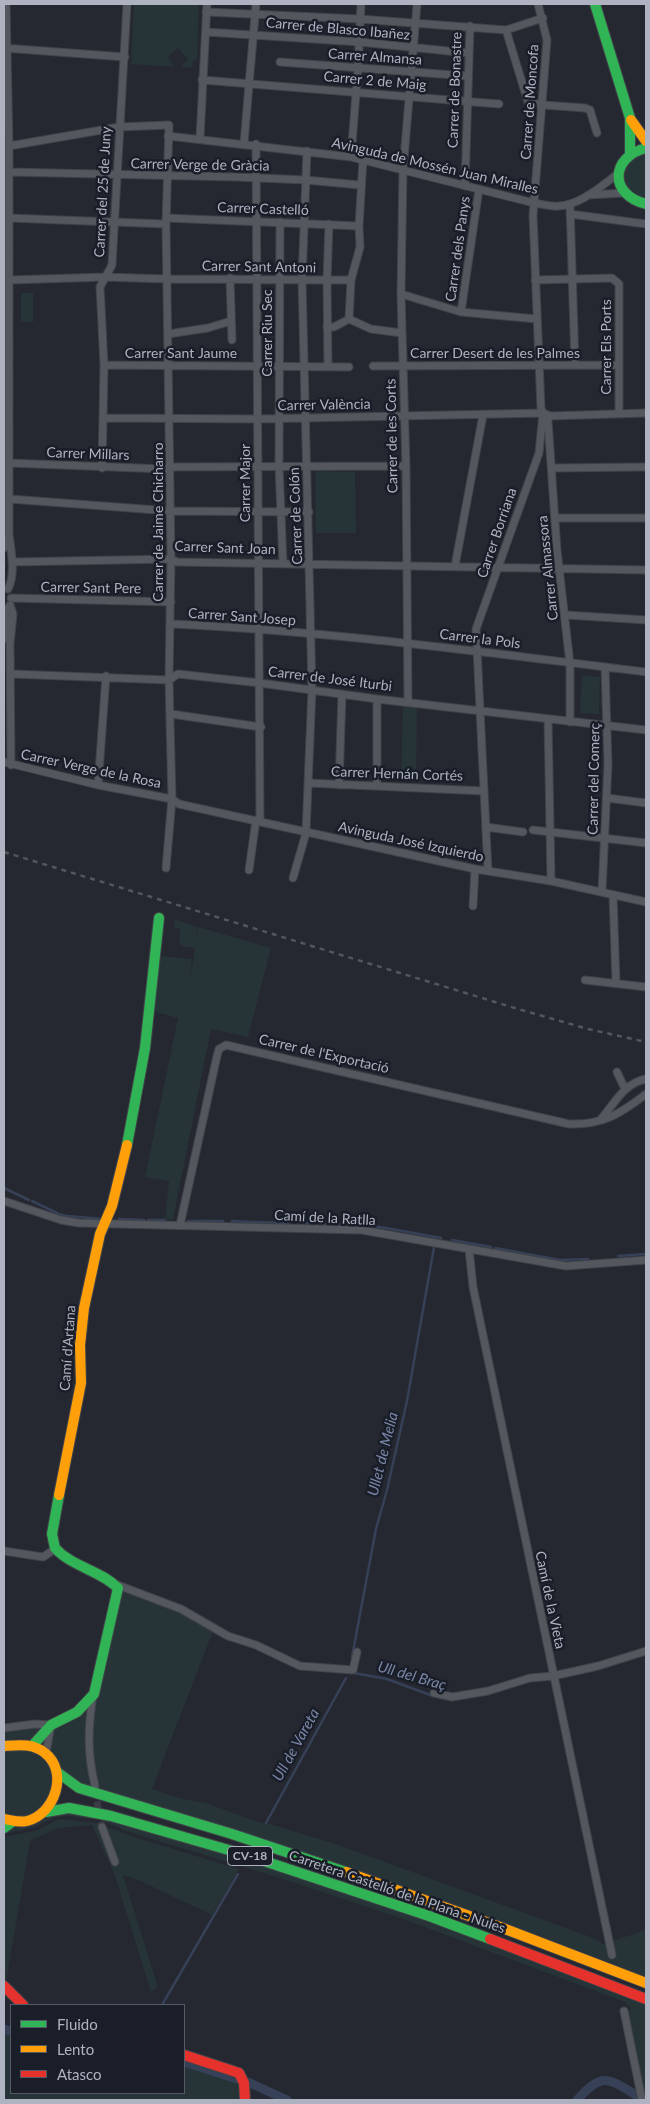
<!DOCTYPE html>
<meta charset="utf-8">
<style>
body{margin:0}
#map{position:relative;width:650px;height:2104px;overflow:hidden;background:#252830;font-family:Lato,sans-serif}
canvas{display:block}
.frame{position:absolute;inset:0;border:5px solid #afb3c1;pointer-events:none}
.legend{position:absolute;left:10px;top:2004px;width:175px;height:90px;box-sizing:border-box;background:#1a1e29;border:1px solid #565a66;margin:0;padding:6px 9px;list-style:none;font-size:15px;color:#afb3c1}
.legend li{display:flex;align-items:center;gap:10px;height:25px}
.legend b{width:25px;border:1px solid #565a66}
</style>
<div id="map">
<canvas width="650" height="2104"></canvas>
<div class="frame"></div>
<ul class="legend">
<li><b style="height:6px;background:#30b455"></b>Fluido</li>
<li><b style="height:6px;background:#ff9f0a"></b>Lento</li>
<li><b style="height:6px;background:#e5322d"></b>Atasco</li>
</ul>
</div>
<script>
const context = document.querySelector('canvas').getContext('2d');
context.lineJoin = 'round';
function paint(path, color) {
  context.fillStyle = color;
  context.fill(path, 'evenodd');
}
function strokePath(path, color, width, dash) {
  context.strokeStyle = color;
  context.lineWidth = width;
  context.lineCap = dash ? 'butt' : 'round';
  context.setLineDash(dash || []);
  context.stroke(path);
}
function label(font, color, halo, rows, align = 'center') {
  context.font = font + ' Lato,sans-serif';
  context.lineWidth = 5;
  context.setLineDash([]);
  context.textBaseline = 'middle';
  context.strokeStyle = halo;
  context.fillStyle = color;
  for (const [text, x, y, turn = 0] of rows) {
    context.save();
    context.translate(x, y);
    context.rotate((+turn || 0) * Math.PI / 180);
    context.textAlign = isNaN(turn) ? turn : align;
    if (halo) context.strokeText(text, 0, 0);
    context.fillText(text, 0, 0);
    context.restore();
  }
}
paint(new Path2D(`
 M134 4H199L197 59 193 61 192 68 181 67 188 59 178 48 168 57 174 67 131 64Z
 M646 152V199C625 197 613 167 635 155 638 154 643 153 646 152Z
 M21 293H33V322H21Z
 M317 471 355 472 356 533H316L315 473Z
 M582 675 600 677 599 714 580 713Z
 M403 706 417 707 416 782 401 779Z
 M175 919 197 927 196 937 198 927 271 948 248 1037 211 1029 173 1219H165L169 1181 145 1177 178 1018 155 1012 159 956 192 959 190 981 195 948 181 946V944L179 943 180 929 174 928Z
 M119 1587 182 1611 213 1631 152 1789 183 1799 206 1803 258 1822 270 1824 336 1844 596 1939 603 1944 646 1930V1978L90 1787C63 1774 47 1763 52 1731L95 1694Z
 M46 1726 35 1740 18 1738 4 1741V1730Z
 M12 1749C18 1749 26 1749 31 1751 72 1765 49 1831 4 1813V1752Z
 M60 1813 84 1814 203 1846 485 1941 646 2004V2100H643L624 2010 626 2008 630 2011 631 2008 625 2002 406 1920 277 1877 126 1831 99 1820 69 1816 55 1817 35 1827 4 1834V1832L12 1828 28 1826Z
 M58 1819 97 1823 134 1837 239 1869 212 1915 138 1880 123 1875 158 1987 151 1992 115 1876 92 1825 58 1828 30 1841 6 1982 4 1979V1837L38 1830Z
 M4 2033 11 2035V2093H184V2065L240 2082 241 2100H4Z`), '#263337');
strokePath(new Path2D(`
 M4 1188 29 1200
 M32 1201 57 1213
 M58 1214 67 1216 103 1219
 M119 1219 144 1220
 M148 1220H165
 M188 1221H223
 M232 1221 250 1222
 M251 1222 290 1223
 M298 1223 344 1224
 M346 1224H364
 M372 1226 385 1228
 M386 1228 441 1238
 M452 1240 491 1247
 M495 1248 560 1260 588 1259
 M618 1256 646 1254
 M216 1633 229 1640
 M352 1657 376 1529 387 1490 407 1401 434 1247
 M354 1673 387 1679 433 1696
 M580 1673 609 1666
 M266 1823 346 1678
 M162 2005 238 1874
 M4 2032 11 2034`), '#364158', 2.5);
strokePath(new Path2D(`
 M4 2029 11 2031
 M184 2062 237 2079
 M248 2082 287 2100
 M577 2100C603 2071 608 2078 639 2097`), '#364158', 9);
strokePath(new Path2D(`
 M95 1791 102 1827`), '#3a3d46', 7, [7, 3.5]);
const street = new Path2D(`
 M6 4 9 146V534C11 550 16 574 8 589
 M538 4 547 40 533 215 541 409 548 421 557 550 570 664V722
 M206 12 360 19 506 30 543 18
 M506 30 528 102 543 105 585 108 590 110 597 133
 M206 32 360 42 468 53
 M4 48 125 57
 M280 62 467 76
 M202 80 499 104
 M168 136 351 157 534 203C542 204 550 207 558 206 581 205 601 186 619 173
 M200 138 207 4
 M244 143 256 4
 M256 144 260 821
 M9 146 119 127 169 125 166 224 171 559 169 680 172 799 166 868
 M351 157 358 68 361 4
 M363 160 359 226 360 247 351 280 349 319 371 329 402 333
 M9 172 236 177 306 180 360 185
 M465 186 470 26
 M588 195 624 193
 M570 204 575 365
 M570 214 646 224
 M9 218 166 224
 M166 218 359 226
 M280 222 279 466 283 563
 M230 278 232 340
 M9 280 105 277 167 279 351 280
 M535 280 612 278 619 284V413
 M401 294 461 312 537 319
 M461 312 479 189
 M327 327H334L349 319
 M168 334 208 328 231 321
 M104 365 349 367
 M373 366 618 365
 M328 367 327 280 329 224
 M104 418 257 419 543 413 550 416 646 413
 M9 463 164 469 170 467 406 466
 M102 468 104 365 100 287 112 265 127 4
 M552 468 646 467
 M10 499 170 511 309 512
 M555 518H646
 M4 548 8 536
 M12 562 171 559 177 562 646 570
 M455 566 483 415
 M11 598 171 602
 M10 605 13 614 10 644 11 765
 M566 615 646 620
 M171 624C330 631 488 653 646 672
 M4 639 8 608
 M11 674 169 680 178 674 260 683 377 699 646 730
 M408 701 406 466 401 294 403 170 417 4
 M171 714 261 727
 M548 720 551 881
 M4 762 98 785 172 799 179 804 475 869 551 881 646 902
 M308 783 484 791
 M98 785 106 676
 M339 785 342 694
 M377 786V699
 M607 798 646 803
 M486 827 523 832
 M533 830 646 843
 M249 870 256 820
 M488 871 476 629 539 453 543 413
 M293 878 306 833 312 689 302 280 307 151
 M602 892 608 764 605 667
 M613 895 616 983
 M473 906 475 869
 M585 980 646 987
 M617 1072 625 1089
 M601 1119C615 1103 624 1083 646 1079
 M4 1201 61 1220 79 1223 362 1230 566 1266 646 1260
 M180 1225 217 1056 219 1049 226 1045 569 1124C603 1125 620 1114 646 1094
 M469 1249 473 1287 612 1955
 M4 1551 43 1557 55 1549
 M115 1584 181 1609 228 1636 256 1645 300 1666 353 1670 357 1652
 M434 1693 452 1697 488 1691 530 1678 553 1676 598 1666 646 1651
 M93 1695C88 1729 87 1752 95 1786
 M4 1728 35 1724 51 1725 46 1753
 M102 1827 115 1862
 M624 2011 642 2100`);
const fast = new Path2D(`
 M595 4 630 118V154
 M646 148C610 157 609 195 646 204
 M127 1145 145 1048 159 918
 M33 1745 51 1725 77 1712 94 1694 118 1588C100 1570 72 1567 55 1548L52 1534 59 1495
 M57 1772 79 1788 232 1834 346 1872
 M46 1812 69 1808 111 1816 246 1855 429 1916 490 1939
 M4 1828 12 1822`);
const slow = new Path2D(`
 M631 120 646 141
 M59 1495 81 1383 80 1345 84 1308 100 1234 112 1206 127 1145
 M4 1746C18 1745 33 1743 45 1753 69 1772 55 1814 27 1821 20 1823 11 1820 4 1819
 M346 1872 500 1927 646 1983`);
const jam = new Path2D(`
 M490 1939 646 1999
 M4 1986 23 2005
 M184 2055 239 2073 244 2083 245 2100`);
strokePath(street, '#404349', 9);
strokePath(fast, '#404349', 12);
strokePath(slow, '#404349', 12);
strokePath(jam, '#404349', 12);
strokePath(street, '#54575e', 7);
strokePath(fast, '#30b455', 10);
strokePath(slow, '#ff9f0a', 10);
strokePath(jam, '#e5322d', 10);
strokePath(new Path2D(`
 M4 852 518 1009 588 1029 646 1042`), '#53565c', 2.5, [5, 5]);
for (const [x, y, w] of [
 [250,1856,45]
]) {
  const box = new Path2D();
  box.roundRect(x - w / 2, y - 9.5, w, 19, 4);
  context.fillStyle = '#1a1e29';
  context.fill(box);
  strokePath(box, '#afb3c1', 1);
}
label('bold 12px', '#afb3c1', null, [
 ["CV-18",250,1856]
]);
label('14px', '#afb3c1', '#1a1e29', [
 ["Carrer de Blasco Ibañez",338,29,5],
 ["Carrer Almansa",375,57,4],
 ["Carrer 2 de Maig",375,81,5],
 ["Carrer de Bonastre",455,90,-88],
 ["Carrer de Moncofa",530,102,-86],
 ["Carrer Verge de Gràcia",200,165,1],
 ["Avinguda de Mossén Juan Miralles",435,166,13],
 ["Carrer del 25 de Juny",103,192,-87],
 ["Carrer Castelló",263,209,2],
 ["Carrer dels Panys",458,249,-82],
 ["Carrer Sant Antoni",259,267,1],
 ["Carrer Riu Sec",267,333,-90],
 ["Carrer Els Ports",606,347,-90],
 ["Carrer Sant Jaume",181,353],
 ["Carrer Desert de les Palmes",495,353],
 ["Carrer València",324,405,-1],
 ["Carrer de les Corts",392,436,-91],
 ["Carrer Millars",88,454,2],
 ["Carrer Major",245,483,-90],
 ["Carrer de Colón",296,516,-92],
 ["Carrer de Jaime Chicharro",158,522,-90],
 ["Carrer Borriana",497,533,-71],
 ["Carrer Sant Joan",225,548,2],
 ["Carrer Almassora",548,568,-96],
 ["Carrer Sant Pere",91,588,1],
 ["Carrer Sant Josep",242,617,4],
 ["Carrer la Pols",480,639,7],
 ["Carrer de José Iturbi",330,679,7],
 ["Carrer Verge de la Rosa",91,769,12],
 ["Carrer Hernán Cortés",397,774,2],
 ["Carrer del Comerç",594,779,-89],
 ["Avinguda José Izquierdo",411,842,12],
 ["Carrer de l'Exportació",324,1054,13],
 ["Camí de la Ratlla",325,1218,3],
 ["Camí d'Artana",68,1348,-86],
 ["Camí de la Vieta",550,1600,78],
 ["Carretera Castelló de la Plana - Nules",397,1892,19]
]);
label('italic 15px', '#7a87a7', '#1a1e29', [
 ["Ullet de Melia",383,1454,-76],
 ["Ull del Braç",412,1676,16],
 ["Ull de Vareta",296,1745,-61]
]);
</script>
